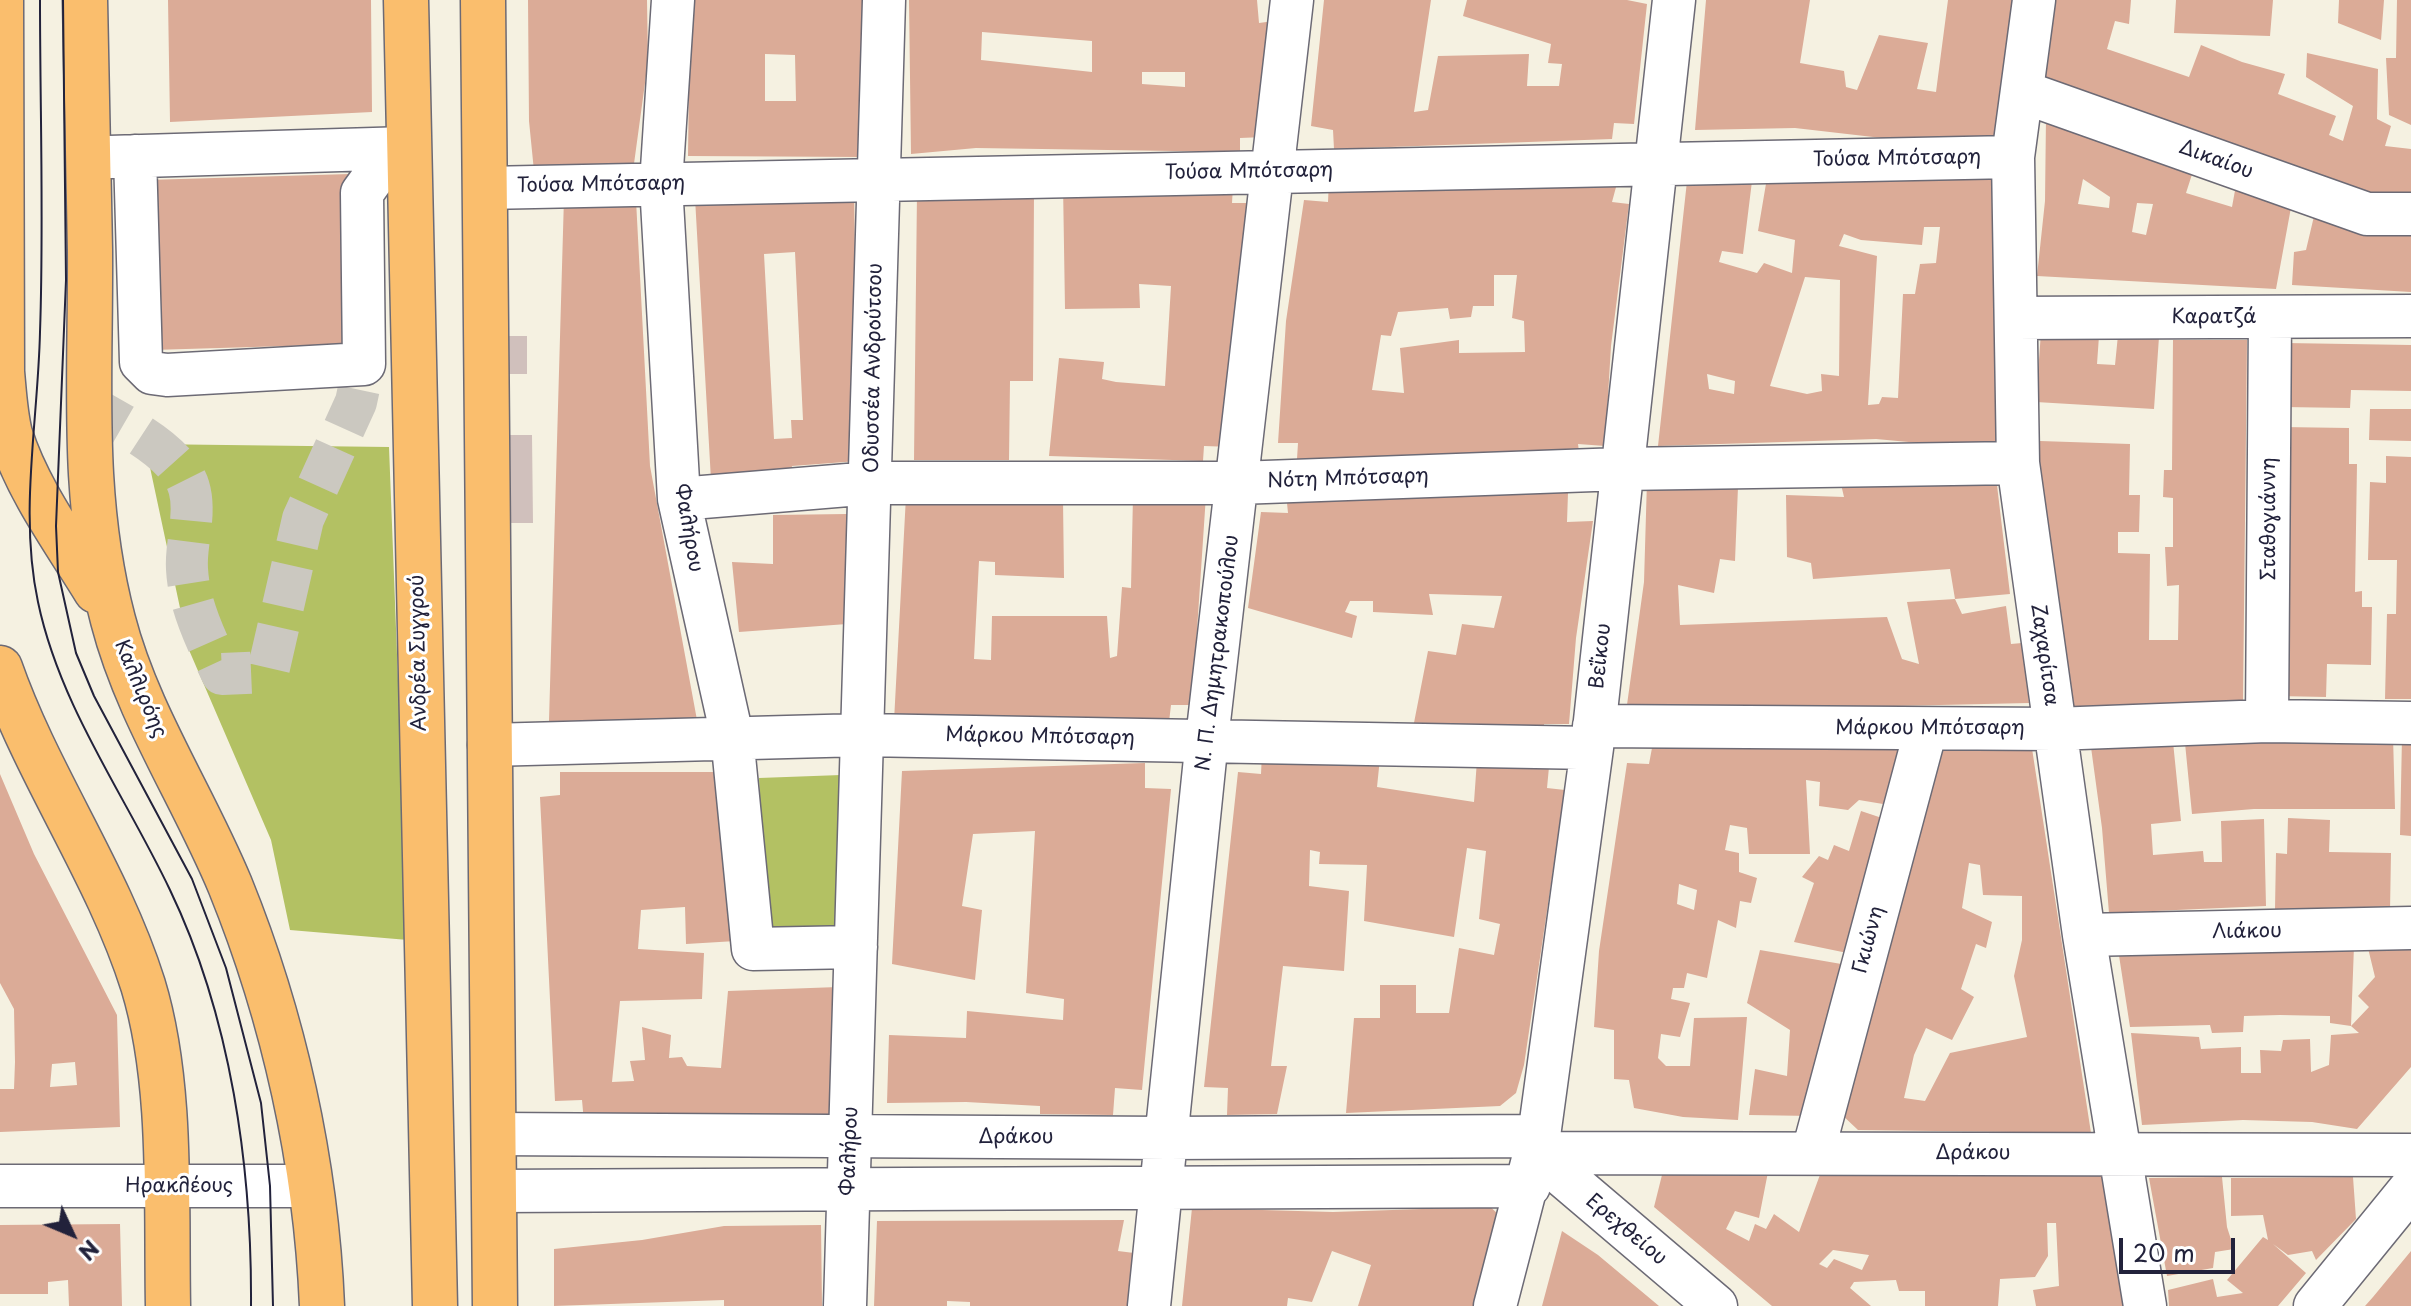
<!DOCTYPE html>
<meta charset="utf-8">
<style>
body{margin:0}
#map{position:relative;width:2411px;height:1306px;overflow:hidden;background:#f5f1e1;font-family:"Playpen Sans",sans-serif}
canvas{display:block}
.north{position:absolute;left:32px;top:1194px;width:80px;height:80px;-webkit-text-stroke:6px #fff;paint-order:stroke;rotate:134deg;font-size:22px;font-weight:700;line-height:32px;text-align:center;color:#22223b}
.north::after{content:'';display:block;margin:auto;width:28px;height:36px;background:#22223b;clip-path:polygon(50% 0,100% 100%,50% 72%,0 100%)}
.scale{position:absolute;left:2119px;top:1238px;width:116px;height:36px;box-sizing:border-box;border:4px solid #22223b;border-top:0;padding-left:10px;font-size:24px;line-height:28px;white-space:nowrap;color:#22223b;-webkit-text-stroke:6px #fff;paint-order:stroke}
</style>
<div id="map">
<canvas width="2411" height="1306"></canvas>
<div class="north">N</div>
<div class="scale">20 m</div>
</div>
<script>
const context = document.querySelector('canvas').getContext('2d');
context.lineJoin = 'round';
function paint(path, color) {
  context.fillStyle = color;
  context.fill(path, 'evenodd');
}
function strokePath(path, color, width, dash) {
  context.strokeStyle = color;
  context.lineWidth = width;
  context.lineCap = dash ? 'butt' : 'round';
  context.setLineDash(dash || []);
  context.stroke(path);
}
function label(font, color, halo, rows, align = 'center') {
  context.font = font + ' "Playpen Sans",sans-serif';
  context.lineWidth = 6;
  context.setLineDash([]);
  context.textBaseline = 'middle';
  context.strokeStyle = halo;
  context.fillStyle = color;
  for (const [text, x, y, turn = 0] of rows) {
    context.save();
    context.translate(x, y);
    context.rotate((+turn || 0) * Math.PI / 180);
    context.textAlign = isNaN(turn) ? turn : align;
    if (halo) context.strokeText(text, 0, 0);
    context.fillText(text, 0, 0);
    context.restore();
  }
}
paint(new Path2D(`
 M506 336H527V374H505Z
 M509 435H532L533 523H510Z`), '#d0c0bc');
paint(new Path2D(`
 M145 444 389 447 408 940 290 930 271 840 189 650Z
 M841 775 847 928 765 931 759 778Z`), '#b3c163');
paint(new Path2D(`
 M168 0H371L372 112 170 122Z
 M528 0H647L648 61 633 171H534L529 121Z
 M690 0H863L862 157 688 156ZM765 54 795 55 796 101H765Z
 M909 0H1257L1259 23 1274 21 1264 137 1240 138V152L976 148 911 154ZM982 32 1092 41V72L981 60ZM1142 72H1185V87L1142 84Z
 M1324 0H1431L1414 112 1428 110 1438 56 1529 54 1527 86H1559L1562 64 1548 63 1551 44 1463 16 1467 0H1627L1647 4 1634 124 1614 123 1612 139 1334 149 1333 130 1311 126Z
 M1706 0H1810L1800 63 1844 71 1846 87 1857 90 1879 35 1928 43 1917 89 1936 92 1948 0H2012L1996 141H1908L1795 128 1695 130Z
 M2054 0H2131L2129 24 2115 21 2107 49 2189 77 2201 45 2242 62 2285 74 2278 94 2336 116 2329 135 2343 141 2353 106 2306 77 2307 53 2378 69 2377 119 2391 126 2385 146 2411 149V205L2368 201 2037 84Z
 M2176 0H2273L2270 36 2174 33Z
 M2339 0H2384L2381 40 2338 23Z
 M2397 0H2411V125L2389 115 2386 58H2396Z
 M2046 117 2195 165 2186 193 2232 207 2236 185 2292 202 2276 289 2037 276 2045 201ZM2083 179 2110 197 2109 208 2078 204ZM2137 203 2153 204 2146 235 2132 232Z
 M1769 166 1995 171 1999 335 1996 450 1876 439 1658 446 1688 172 1753 173 1743 254 1722 251 1719 262 1757 273 1764 263 1792 273 1795 240 1758 231ZM1924 227H1940L1936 263 1920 264 1915 294H1903L1898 398 1882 397 1879 404 1868 405 1877 256 1839 246 1844 234 1861 240 1922 245ZM1805 277 1840 280 1839 376 1821 374 1822 391 1807 394 1770 386ZM1707 374 1735 381 1734 394 1709 389Z
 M350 174 354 344 152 350 147 180Z
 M1619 176 1612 202 1629 204 1611 346 1605 446 1578 444 1580 459H1297L1298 443H1278L1286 321 1304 200 1328 202 1329 180ZM1494 275H1517L1512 318 1524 321 1525 352 1459 353V340L1400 348 1404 393 1372 390 1381 335 1391 336 1398 312 1448 308 1450 319 1471 317 1473 306H1494Z
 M1063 184 1233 186 1232 203H1247L1232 447 1204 446 1203 461 1049 456 1059 358 1104 362 1102 379 1116 382 1165 386 1171 286 1139 284 1140 308 1065 309Z
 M854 188 858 461 792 466 791 474 711 480 695 198ZM795 252 803 420H791L792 438 774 439 764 254Z
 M917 192H1034L1033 381H1010L1009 460H914Z
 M564 197 636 200 650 466 697 720 549 721Z
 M2315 212 2411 225V292L2292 285 2294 252 2306 250Z
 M2041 332 2099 336 2097 364 2115 365 2118 335 2159 337 2154 409 2036 402Z
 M2173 340H2247L2243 700 2070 708 2040 494V441L2130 444 2129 495H2140L2139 532H2118V553L2150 554 2149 640H2178L2179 585 2167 586 2165 547H2173V498L2163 497 2164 470H2172Z
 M2285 343 2411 345V391L2351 390 2350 408 2284 407Z
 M2370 409H2411V441L2369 440Z
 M2282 427 2349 428V464H2357L2355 592 2362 591V607H2372L2371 665 2327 664 2326 697 2277 696Z
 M2386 456 2411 457V699H2385L2387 614H2396L2397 560H2368L2370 482 2386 483Z
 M1996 477 2010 594 1955 599 1950 569 1813 579 1811 563 1787 557 1786 495 1844 497 1840 480Z
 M1647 480 1738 487 1735 561 1720 559 1714 593 1678 585 1680 625 1887 617 1902 659 1919 664 1907 602 1955 599 1962 614 2006 606 2011 644 2022 643 2029 703 1626 712 1644 582Z
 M1286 493H1568L1567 522 1593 521 1576 638 1569 724H1544V733H1412L1428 651 1456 655 1462 624 1494 628 1502 596 1429 594 1433 615 1373 612V601H1350L1345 612 1357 616 1352 638 1248 608 1261 512 1288 513Z
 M1206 495 1192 705H1171L1169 722 894 721 906 496 1063 500 1064 578 995 575V562L979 561 974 659 991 660 992 616H1107L1110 658 1117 656 1122 587 1131 588 1133 496Z
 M847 514 846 529 852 528 847 624 739 632 732 562 773 564V515Z
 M2172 732 2181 821 2151 824 2153 855 2203 851 2204 862H2222L2221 821 2264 819 2266 906 2109 913 2102 828 2090 740Z
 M2184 733 2393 736 2395 809H2254L2192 814Z
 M2402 737H2411V836L2400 835Z
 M1905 740 1895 806 1859 800 1848 810 1819 806 1820 782 1806 780 1810 854H1749L1747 828 1730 825 1725 850 1739 853V872L1757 878 1751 903 1740 901 1736 928 1718 920 1707 978 1687 973 1684 988H1673L1671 999 1690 1003 1680 1037 1661 1034 1658 1058 1666 1066H1690L1694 1018 1747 1017 1738 1120 1683 1117 1634 1108 1629 1080 1614 1079V1030L1594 1027 1599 951 1627 763 1649 764 1652 748ZM1679 884 1697 890 1694 910 1677 904Z
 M1936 742H2031L2091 1133 1858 1130 1840 1113ZM1969 863 1980 865 1983 895 2022 896V940L2014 976 2027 1037 1950 1053 1925 1101 1904 1098 1914 1055 1926 1028 1952 1040 1974 997 1961 989 1976 944 1986 948 1992 922 1962 908Z
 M1262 753 1380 758 1377 787 1474 802 1477 760 1549 767 1547 788 1565 790 1524 1065 1516 1093 1500 1106 1346 1113 1354 1018H1380V985H1416V1013H1449L1459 948 1494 955 1500 924 1479 919 1486 851 1467 848 1454 937 1364 921 1367 865 1319 864 1320 852 1310 850 1309 886 1349 891 1344 971 1283 966 1271 1066H1287L1277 1114 1227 1115 1228 1088 1204 1087 1238 772 1261 774Z
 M1145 763V788L1171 789 1142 1090 1115 1088 1113 1115 1040 1114V1106L966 1102 887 1103 889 1035 966 1038 967 1011 1063 1020 1064 999 1026 993 1035 831 973 834 962 906 982 910 975 980 892 964 902 771Z
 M560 772H714L732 835 736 941 686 944 685 907 641 910 638 949 704 953 702 999 620 1001 612 1082 634 1081 630 1061 645 1060 642 1027 671 1035 669 1058 682 1057 687 1066 721 1068 728 991 838 987 831 1120 584 1122 582 1100 555 1101 540 797 560 795Z
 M0 774 34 854 117 1015 120 1127 0 1132V1089H14L15 1062 14 1009 0 983ZM75 1062 77 1085 50 1087 52 1064Z
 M1861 811 1888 820 1857 955 1794 942 1814 883 1802 877 1819 856 1828 860 1834 845 1849 851Z
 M2288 818 2330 820 2329 852 2391 853 2390 911 2275 909 2276 853 2287 854Z
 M2411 943V1067L2357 1129 2312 1122 2243 1120 2142 1125 2131 1033 2199 1037 2201 1049 2241 1047V1073H2261L2260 1050 2281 1051 2283 1040 2310 1039 2311 1072 2329 1065 2331 1035 2359 1033 2351 1026 2369 1007 2358 996 2375 977 2367 944Z
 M2354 946 2351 1026 2330 1023V1016L2280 1015 2244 1016 2243 1032 2212 1033 2210 1025 2130 1027 2118 949Z
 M1760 950 1853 966 1812 1116 1749 1115 1755 1069 1787 1076 1790 1030 1747 1003Z
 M1663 1171 1768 1172 1759 1218 1735 1211 1726 1229 1749 1241 1755 1224 1766 1229 1774 1214 1799 1232 1821 1172 2107 1173 2126 1306H2036L2033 1290 2059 1286 2056 1223H2047L2048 1256 2035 1277 2000 1279 1998 1306H1925V1291H1899L1896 1280 1854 1282 1850 1288 1871 1306H1772L1654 1207ZM1833 1250 1869 1255 1862 1270 1834 1259 1827 1268 1819 1264Z
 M2222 1177 2227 1227 2234 1249 2215 1252 2213 1268 2167 1276 2149 1178Z
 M2353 1177 2356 1219 2316 1260 2312 1251 2288 1255 2273 1244 2306 1273 2278 1306H2169L2168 1290 2213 1279 2217 1297 2243 1293 2227 1280 2263 1237 2268 1240 2263 1215 2231 1216V1178Z
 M1483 1200 1499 1215 1474 1306H1358L1371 1265 1332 1251 1312 1302 1288 1298 1287 1306H1182L1192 1208 1333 1212 1422 1209Z
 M1124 1220 1118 1251 1134 1253 1131 1306H970V1302L947 1301V1306H874L877 1221Z
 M120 1224 122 1306H69L68 1280 48 1282V1294H0V1225Z
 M821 1225 822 1306H724V1300L554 1306V1249L642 1240 724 1226Z
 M1562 1231 1598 1255 1659 1306H1542Z
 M2411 1251V1306H2365L2373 1297Z`), '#dbab97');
strokePath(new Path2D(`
 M87 404C119 424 166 444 185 478 200 505 185 541 187 569 189 607 207 641 222 674L268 672 303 519 356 402 364 364`), '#cbc8c0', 42, [42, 21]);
const minor = new Path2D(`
 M673 0 661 184 679 499 732 736 753 949 856 947
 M2034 0 2013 157 2018 463 2084 935 2145 1306
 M2023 92 2367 214H2411
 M135 156 141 362 152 373 167 375 364 364 362 193 380 168 407 148
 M109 157 407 148
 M485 188 2013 157
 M2016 318 2411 316
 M679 499 872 483H1238L1621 469 2018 463
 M2267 721 2270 317
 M1594 726 2054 729 2267 721 2411 723
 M489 745 862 735 1592 748
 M2084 935 2411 928
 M493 1134 1168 1138 1539 1136
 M1813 1152 1926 729
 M1536 1153 2411 1155
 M1536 1153 1716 1306
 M0 1186H310
 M494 1191 1529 1186
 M845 1306 884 0
 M1149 1306 1207 739 1292 0
 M1495 1306 1539 1136 1592 748 1674 0
 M2315 1306 2411 1188`);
const major = new Path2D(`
 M1 0 2 372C4 393 5 414 10 434 27 489 66 542 96 591
 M85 0C86 83 89 167 90 250 91 377 80 495 113 620 137 713 193 796 230 885 284 1018 316 1163 322 1306
 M0 668C38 777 108 874 143 985 173 1083 166 1204 168 1306`);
const highway = new Path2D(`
 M406 0 435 1306
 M483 0 495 1306`);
strokePath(minor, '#6c6a75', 45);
strokePath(major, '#6c6a75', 47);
strokePath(highway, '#6c6a75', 47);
strokePath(minor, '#fff', 42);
strokePath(major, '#fabe6d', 44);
strokePath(highway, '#fabe6d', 44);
strokePath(new Path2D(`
 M40 0C40 111 44 221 40 332 38 422 19 513 38 602 60 707 125 795 170 890 231 1017 252 1167 251 1306
 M63 0 66 280 56 526 58 572 76 653 94 696 192 879 226 968 261 1103 270 1186 273 1306`), '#22223b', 2);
label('20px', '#22223b', '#fff', [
 ["Τούσα Μπότσαρη",1897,159,-1],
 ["Δικαίου",2216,160,20],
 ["Τούσα Μπότσαρη",1249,172,-1],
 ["Τούσα Μπότσαρη",601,185,-1],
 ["Καρατζά",2214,317],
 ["Οδυσσέα Ανδρούτσου",874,368,-89],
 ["Νότη Μπότσαρη",1348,479,-2],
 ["Σταθογιάννη",2269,519,-90],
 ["Φαλήρου",688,528,80],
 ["Ανδρέα Συγγρού",419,653,-91],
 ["Ν. Π. Δημητρακοπούλου",1218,653,-83],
 ["Ζαχαρίτσα",2044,655,82],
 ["Βεΐκου",1601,656,-84],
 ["Καλλιρόης",140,689,67],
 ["Μάρκου Μπότσαρη",1930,728],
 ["Μάρκου Μπότσαρη",1040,737,1],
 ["Λιάκου",2247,932,-1],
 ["Γκιώνη",1869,940,-75],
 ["Δράκου",1016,1137],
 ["Φαλήρου",850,1151,-88],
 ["Δράκου",1973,1153],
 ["Ηρακλέους",179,1186],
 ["Ερεχθείου",1626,1230,40]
]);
</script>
